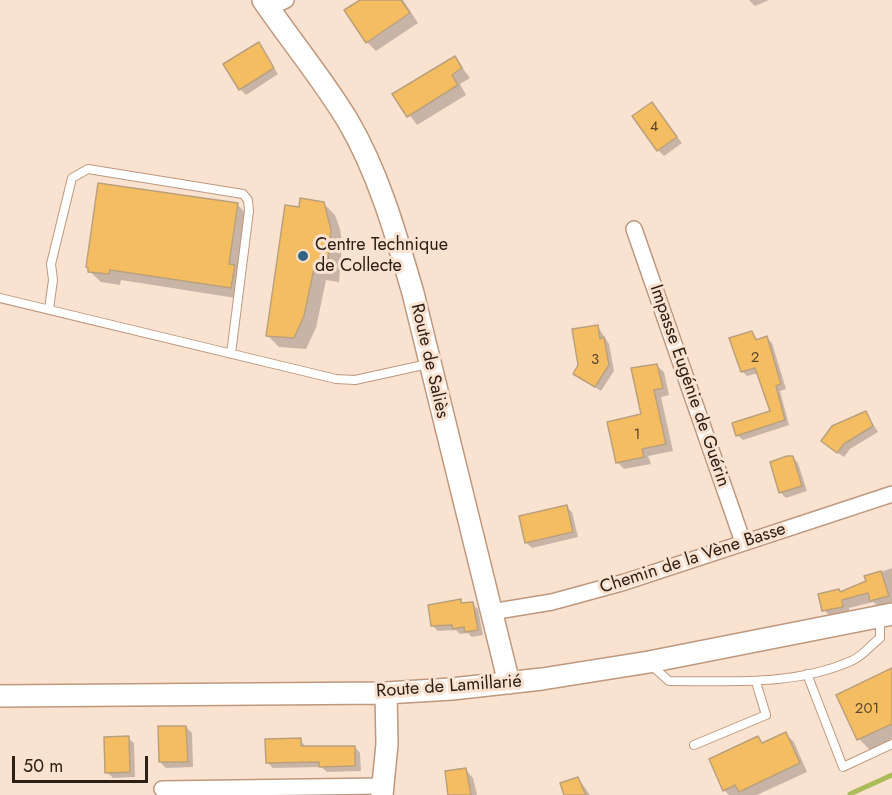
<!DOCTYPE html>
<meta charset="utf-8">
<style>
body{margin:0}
#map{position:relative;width:892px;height:795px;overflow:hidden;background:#fae2d1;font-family:Jost,sans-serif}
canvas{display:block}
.scale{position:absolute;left:12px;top:756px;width:136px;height:27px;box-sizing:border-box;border:3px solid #2e2015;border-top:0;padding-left:8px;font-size:18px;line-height:21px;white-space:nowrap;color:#2e2015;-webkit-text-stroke:4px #fae2d1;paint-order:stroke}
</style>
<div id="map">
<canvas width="892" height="795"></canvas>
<div class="scale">50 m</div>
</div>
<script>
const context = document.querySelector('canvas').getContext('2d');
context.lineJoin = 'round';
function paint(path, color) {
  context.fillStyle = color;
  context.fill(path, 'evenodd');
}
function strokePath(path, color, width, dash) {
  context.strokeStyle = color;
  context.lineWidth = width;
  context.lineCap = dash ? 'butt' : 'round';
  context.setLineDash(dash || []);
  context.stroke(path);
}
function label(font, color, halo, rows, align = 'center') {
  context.font = font + ' Jost,sans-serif';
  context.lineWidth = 6;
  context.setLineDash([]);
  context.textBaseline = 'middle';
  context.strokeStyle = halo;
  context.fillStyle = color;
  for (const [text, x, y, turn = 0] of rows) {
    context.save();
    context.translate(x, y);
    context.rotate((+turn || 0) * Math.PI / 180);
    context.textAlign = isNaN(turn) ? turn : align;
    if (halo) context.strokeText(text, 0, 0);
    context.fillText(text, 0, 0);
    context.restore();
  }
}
paint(new Path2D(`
 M362 0H403L418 23 376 51 367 42Z
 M749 0H769L755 6Z
 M258 44 278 74 246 95 240 89Z
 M455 58 470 78 460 84 466 95 417 125 394 94Z
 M652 104 682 143 664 156 658 150Z
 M323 203 335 215 340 229 342 243 339 282 326 280 316 328 306 349 279 347 267 335 300 209Z
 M237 204 248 216 240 272 245 277 242 299 121 280 120 285 101 282 89 271Z
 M598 327 609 344 614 371 601 391 575 374Z
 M752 333 758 340 767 338 772 343 786 389 780 391 789 425 743 440 737 435 772 412 758 373 747 376 742 371Z
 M656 365 664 372 669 395 661 397 673 451 648 456 651 464 624 469 617 462 643 415Z
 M866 413 878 432 850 449 844 457 829 447Z
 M792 457 798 463 807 491 786 498 780 492Z
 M566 507 572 512 578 537 532 548 526 542Z
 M892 568V604L880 608 873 602 849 608 850 615 832 618 824 610 841 593 868 581 866 577Z
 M460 601 464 605 472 604 478 609 483 635 472 637 468 633 460 634 456 630 438 631 432 625Z
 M892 670V740L870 750 859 739Z
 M186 727 192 733 193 767 166 768 160 762Z
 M786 734 794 742 807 772 757 795H729L724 790 758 738 764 744Z
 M128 738 134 743 135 777 113 778 107 772Z
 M301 740 306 748 355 747 360 753 361 771 327 772 321 767 273 768 267 762Z
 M465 769 473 778 477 795H449Z
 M578 778 590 795H565Z`), '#0003');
strokePath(new Path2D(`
 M850 794 892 775`), '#abbd59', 5);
const building = new Path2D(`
 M360 0H401L410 13 366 43 344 10Z
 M259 42 274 68 239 90 223 64Z
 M455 56 462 68 452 75 458 85 407 117 392 94Z
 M652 102 677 137 657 151 632 116Z
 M98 183 238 203 229 264 235 265 231 288 110 270 109 274 88 272V268L86 267Z
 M300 198 324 202 331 230 327 271 314 269 304 316 294 338 266 336 285 205 299 207Z
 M598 325 600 339 604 337 609 365 595 387 573 374 578 365 572 329Z
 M752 331 756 340 767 336 781 384 776 386 785 420 736 436 732 423 770 411 755 368 741 372 729 338Z
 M657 364 663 388 654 390 666 444 642 449 644 457 616 463 607 422 641 414 631 368Z
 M866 411 873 426 844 444 837 453 821 441 832 426Z
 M787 456H793L802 486 779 493 770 462Z
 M567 505 573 532 525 543 519 516Z
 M881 571 889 596 870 601 868 593 842 600 843 607 822 611 818 594 839 589 840 592 866 581 864 576Z
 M461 599V603L473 602 478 630 465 632 464 627 453 629 452 625 431 626 428 605Z
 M892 668V724L857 740 836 695Z
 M158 726H186L188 762H159Z
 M786 732 800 763 739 792 735 785 723 791 709 759 758 736 762 743Z
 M129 736 130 772 105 773 104 737Z
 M301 738V746H355V766L319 767V762L266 763 265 739Z
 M466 768 471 795H448L445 771Z
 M578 777 586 795H564L560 783Z`);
paint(building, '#f5bd61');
strokePath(building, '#baa17c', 1.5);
const lane = new Path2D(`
 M0 298 336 379 355 380 428 364
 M49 309 53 280 51 264 72 178 88 169 243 194 248 200 249 211 231 354
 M651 665 669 681C729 681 795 686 851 661 862 657 871 645 880 638V618
 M807 674 843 767 892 744
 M694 745 766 715 756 682`);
const street = new Path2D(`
 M269 8 286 0
 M634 229 743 542
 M491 612 552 602 625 582 892 494
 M162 789 383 786`);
const secondary = new Path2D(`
 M263 0C291 41 322 78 348 121 379 174 396 235 413 293L509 683
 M0 696 386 693 452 689 542 679 649 662 892 614
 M382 795 387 744 386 693`);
strokePath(lane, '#bd987d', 10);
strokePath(street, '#bd987d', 18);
strokePath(secondary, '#bd987d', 24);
strokePath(lane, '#fff', 8);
strokePath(street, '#fff', 15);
strokePath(secondary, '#fff', 21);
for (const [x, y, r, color] of [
 [303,256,6,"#326381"]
]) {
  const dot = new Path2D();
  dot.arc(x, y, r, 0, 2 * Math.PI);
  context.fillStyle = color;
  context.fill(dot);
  strokePath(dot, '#fae2d1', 2);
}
label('15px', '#604728', null, [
 ["4",654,127],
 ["2",755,358],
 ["3",595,360],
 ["1",637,435],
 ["201",867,709]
]);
label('18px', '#2e2015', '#fae2d1', [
 ["Centre Technique",315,246],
 ["de Collecte",315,267]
], 'left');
label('18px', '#2e2015', '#fae2d1', [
 ["Route de Saliès",429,361,77],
 ["Impasse Eugénie de Guérin",689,386,71],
 ["Chemin de la Vène Basse",693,559,-18],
 ["Route de Lamillarié",449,687,-4]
]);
</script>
